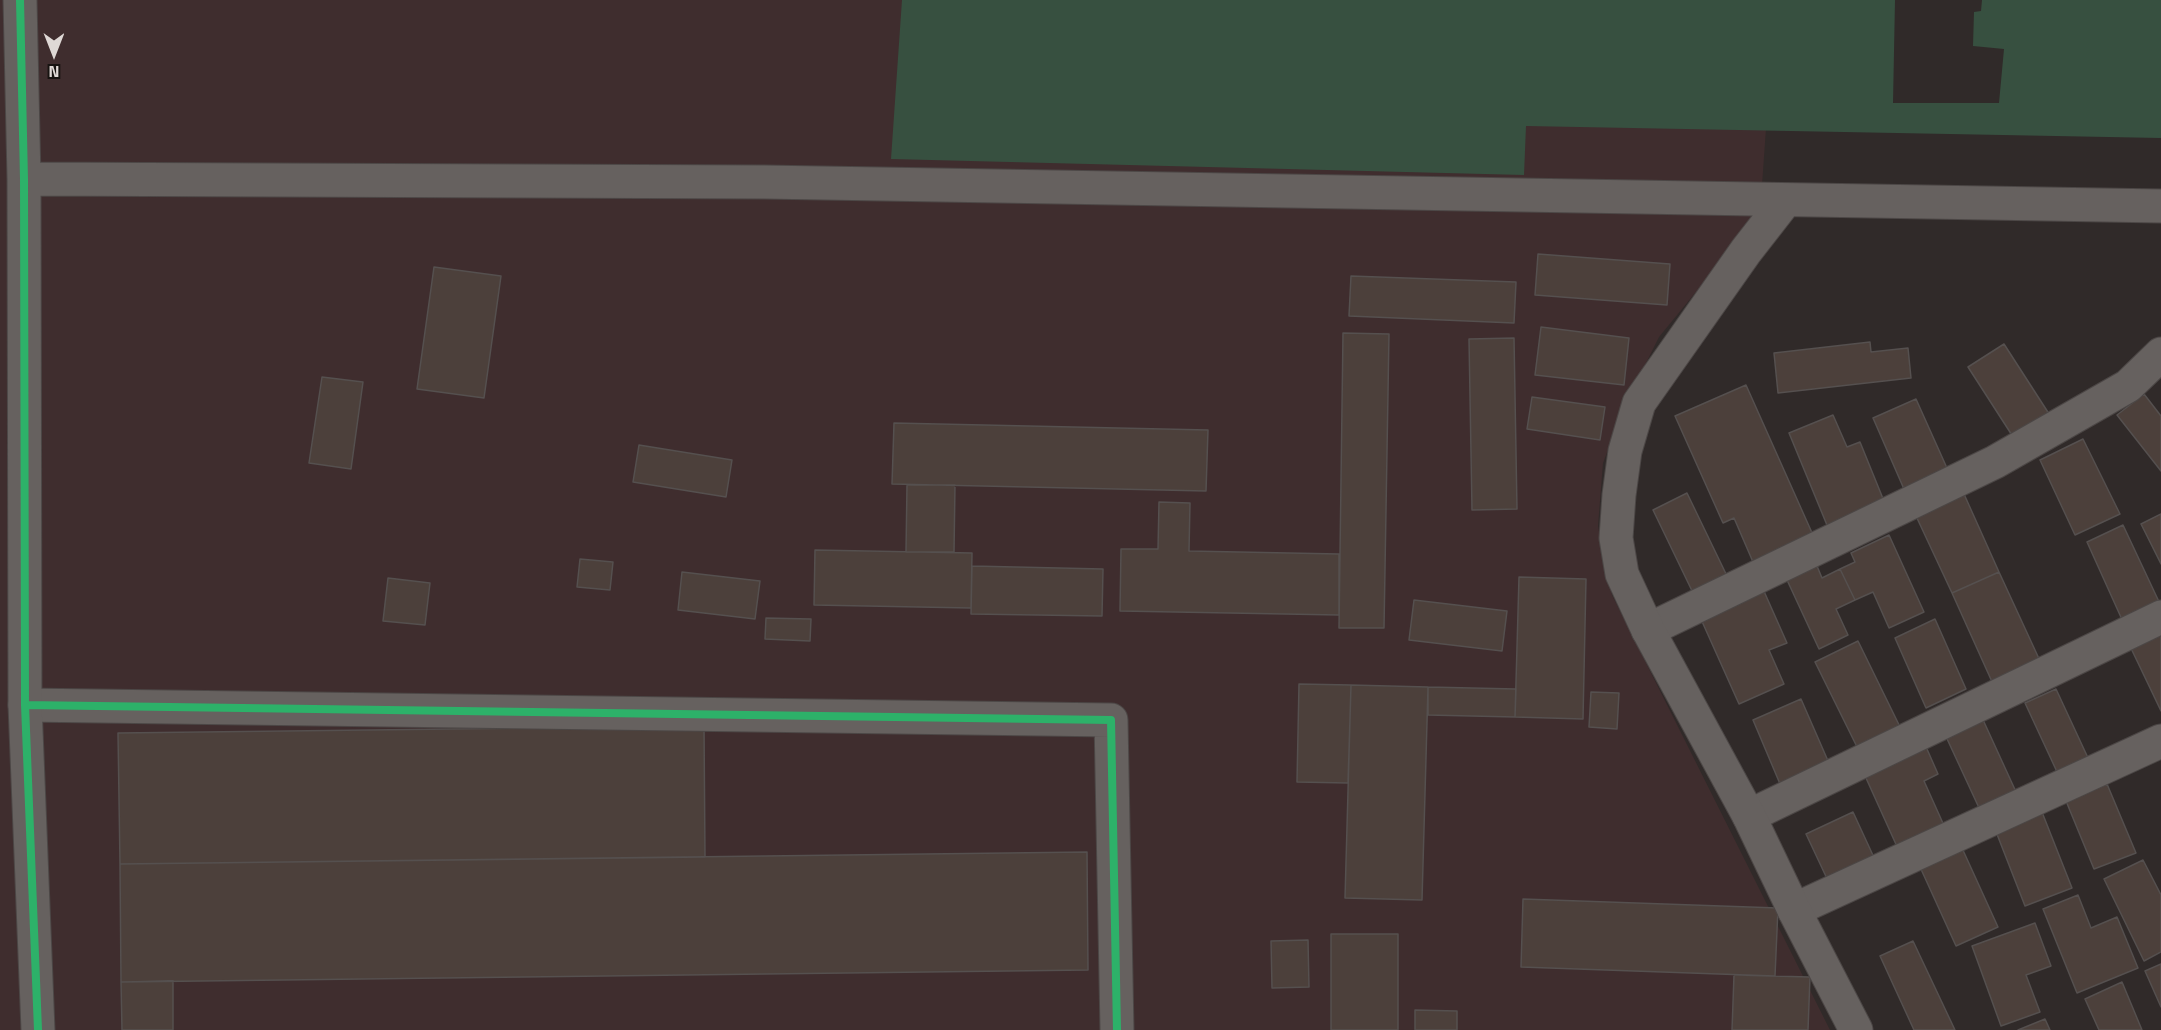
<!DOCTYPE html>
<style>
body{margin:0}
#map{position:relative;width:2161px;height:1030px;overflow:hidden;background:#302a29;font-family:"Titillium Web",sans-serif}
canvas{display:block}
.north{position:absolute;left:24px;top:24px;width:60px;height:60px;-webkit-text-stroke:4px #171311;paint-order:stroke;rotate:180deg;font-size:16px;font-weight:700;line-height:24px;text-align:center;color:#dfd9d6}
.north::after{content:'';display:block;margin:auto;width:21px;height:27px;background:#dfd9d6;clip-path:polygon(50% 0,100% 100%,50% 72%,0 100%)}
</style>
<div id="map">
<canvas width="2161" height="1030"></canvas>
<div class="north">N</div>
</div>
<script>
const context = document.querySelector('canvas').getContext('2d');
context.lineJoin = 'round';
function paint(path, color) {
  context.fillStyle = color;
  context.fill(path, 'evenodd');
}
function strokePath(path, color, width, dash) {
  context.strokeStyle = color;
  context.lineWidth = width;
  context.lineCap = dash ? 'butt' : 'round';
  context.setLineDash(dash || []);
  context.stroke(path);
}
paint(new Path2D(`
 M0 0H1775L1760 214 1659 337 1626 403 1603 463 1598 526 1612 595 1830 1030H0Z`), '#3f2d2e');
paint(new Path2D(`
 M902 0H1895L1893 103H1999L2004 49 1973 46 1974 12 1981 11 1982 0H2161V138L1526 126 1524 175 891 159Z`), '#375040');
const building = new Path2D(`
 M1538 254 1670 264 1667 305 1535 295Z
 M434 267 501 276 484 398 417 389Z
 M1351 276 1516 282 1514 323 1349 316Z
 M1541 327 1629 338 1624 385 1535 375Z
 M1343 333 1389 334 1384 628H1339Z
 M1514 338 1517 509 1472 510 1469 339Z
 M1870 342 1871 352 1908 348 1911 378 1778 393 1774 353Z
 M2004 344 2053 420 2017 443 1968 367Z
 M322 377 363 382 351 469 309 463Z
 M1746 385 1813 535 1753 562 1734 518 1723 523 1675 416Z
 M2144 394 2161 416V471L2117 415Z
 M1532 397 1605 407 1600 440 1527 429Z
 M1916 399 1951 477 1907 496 1873 418Z
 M1833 415 1847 447 1860 442 1886 506 1829 530 1789 433Z
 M894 423 1208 430 1206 491 892 484Z
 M2083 439 2120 514 2075 535 2040 460Z
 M639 445 732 460 726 497 633 482Z
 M907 485H955L954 552H906Z
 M1687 493 1728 578 1694 595 1653 510Z
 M1964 494 1999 572 1952 593 1916 516Z
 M1159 502 1190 503 1189 551 1339 554V615L1120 611 1121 549H1158Z
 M2161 514V564L2141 524Z
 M2123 525 2161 606 2124 624 2087 542Z
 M1889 535 1924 612 1889 628 1873 592 1855 600 1840 569 1855 562 1851 553Z
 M815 550 972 553 971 608 814 605Z
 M580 559 613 562 610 590 577 587Z
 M972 566 1103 569 1102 616 971 614Z
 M1817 566 1822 578 1840 569 1855 600 1836 609 1848 635 1819 649 1787 580Z
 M682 572 760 581 755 619 678 610Z
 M1999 572 2041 663 1993 684 1952 593Z
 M1519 577 1586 579 1583 719 1515 717Z
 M388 578 430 583 425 625 383 621Z
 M1763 589 1787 643 1769 650 1784 684 1739 704 1700 617Z
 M1414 600 1507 611 1502 651 1409 640Z
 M766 618 811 619 810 641 765 639Z
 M1935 619 1966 689 1926 708 1895 638Z
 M2161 624V711L2127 640Z
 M1858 641 1904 735 1861 755 1815 662Z
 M1299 684 1351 685 1348 783 1297 782Z
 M1351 685 1428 687 1422 900 1345 898Z
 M1428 687 1516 689 1515 717 1428 715Z
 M2056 689 2089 760 2058 774 2025 703Z
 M1591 692 1619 693 1617 729 1589 727Z
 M1801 699 1832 770 1783 791 1753 720Z
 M1979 711 2017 794 1980 810 1942 728Z
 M704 726 705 857 120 864 118 733Z
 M1923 740 1938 774 1924 781 1946 830 1899 851 1861 767Z
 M2107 784 2136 853 2094 869 2066 801Z
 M2040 807 2072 888 2025 906 1993 824Z
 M1853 812 1877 864 1830 885 1806 834Z
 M1962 848 1998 927 1956 946 1920 867Z
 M1087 852 1088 970 121 982 120 864Z
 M2143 860 2161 895V952L2144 961 2104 879Z
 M2078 895 2091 928 2117 917 2138 968 2077 993 2043 909Z
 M1523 899 1778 908 1775 976 1521 967Z
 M2035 923 2051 966 2026 975 2040 1012 2001 1026 1972 946Z
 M1331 934H1398V1030H1331Z
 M1308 940 1309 987 1272 988 1271 941Z
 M1913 941 1955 1030H1914L1880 956Z
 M2161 964V1007L2145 971Z
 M1734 975 1810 977 1808 1030H1732Z
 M173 981V1030H122L121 982Z
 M2122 982 2142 1030H2099L2085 999Z
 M1415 1010 1457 1011V1030H1415Z
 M2045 1019 2050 1030H2018Z`);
paint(building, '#4c403b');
strokePath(building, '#55504f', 1.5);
const street = new Path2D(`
 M1648 630 1995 462 2128 386 2161 354
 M25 705 1111 720 1117 1030
 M1749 816 2161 617
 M1794 910 2161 741`);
const secondary = new Path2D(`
 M20 0 24 179 25 705 38 1030
 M24 179 764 182 2161 206
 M1785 201 1746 251 1639 403 1625 451 1619 495 1616 538 1622 574 1648 630 1749 816 1794 910 1856 1030`);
strokePath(street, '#4c4746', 35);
strokePath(secondary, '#4c4746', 35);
strokePath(street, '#66615f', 33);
strokePath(secondary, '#66615f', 33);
strokePath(new Path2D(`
 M20 0 24 179 25 705 38 1030
 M25 705 1111 720 1117 1030`), '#2db169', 8);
</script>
